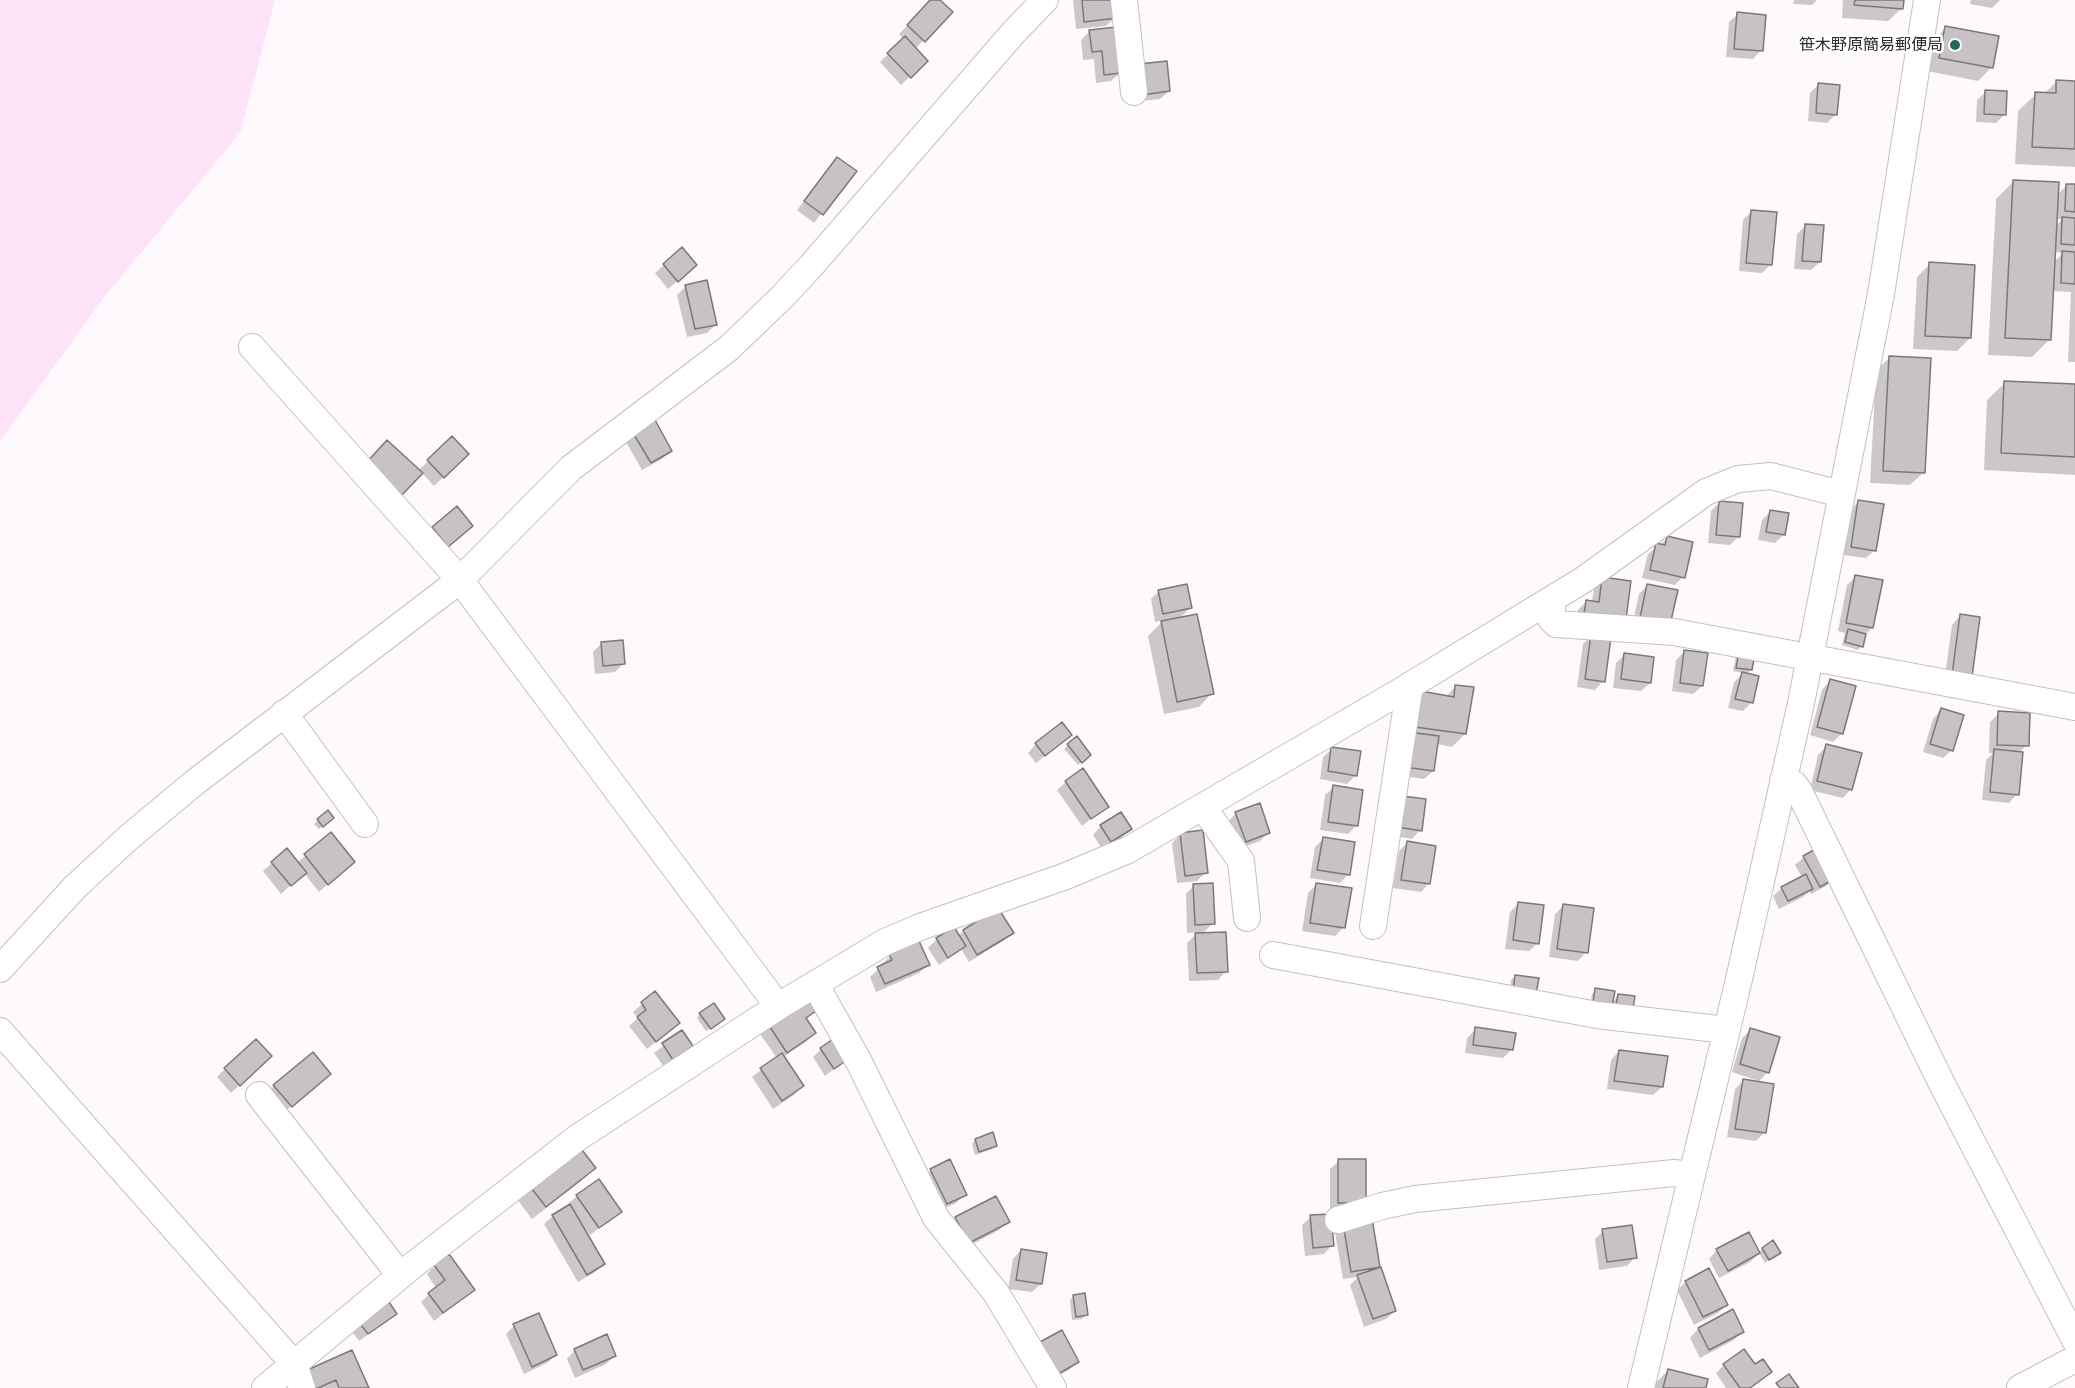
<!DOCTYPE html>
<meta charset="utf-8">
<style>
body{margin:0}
canvas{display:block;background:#fef9fd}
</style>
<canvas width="2075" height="1388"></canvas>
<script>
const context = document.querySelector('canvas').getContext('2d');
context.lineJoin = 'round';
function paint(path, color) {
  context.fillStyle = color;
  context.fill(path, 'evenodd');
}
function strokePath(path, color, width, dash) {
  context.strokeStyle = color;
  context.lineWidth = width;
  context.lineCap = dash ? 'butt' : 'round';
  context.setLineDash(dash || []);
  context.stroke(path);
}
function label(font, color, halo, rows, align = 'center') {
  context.font = font + ' Cabin,"Noto Sans JP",sans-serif';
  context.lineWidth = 5;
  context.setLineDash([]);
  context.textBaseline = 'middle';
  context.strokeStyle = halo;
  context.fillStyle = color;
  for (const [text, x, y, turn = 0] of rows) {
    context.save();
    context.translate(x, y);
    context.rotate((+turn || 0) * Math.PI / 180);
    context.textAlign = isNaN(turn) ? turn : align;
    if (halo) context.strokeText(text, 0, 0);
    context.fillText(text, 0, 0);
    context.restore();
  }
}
paint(new Path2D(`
 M0 0H275L240 133 105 296 0 441Z`), '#fce3f8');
paint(new Path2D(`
 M932 0H938L951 12 915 49 926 61 901 85 880 62 904 39 899 34Z
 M1073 0H1113L1115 18 1106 26 1076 29Z
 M1794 0H1817L1812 5 1793 4Z
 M1843 0H1902V8L1888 21 1842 18Z
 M1971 0H2000L1992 8 1970 4Z
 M1738 14 1761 50 1753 59 1726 57 1729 22Z
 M1946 28 1997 38 1991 68 1978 81 1927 71 1933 41Z
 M1090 31 1120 73 1111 81 1096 83 1094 59 1083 60 1081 40Z
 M1165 62 1169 91 1160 99 1134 102Z
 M2057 81 2075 82V167L2015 164 2018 111 2036 94H2044Z
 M1819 84 1836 114 1827 123 1808 121 1810 93Z
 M1986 92 2005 114 1996 123 1976 122 1977 100Z
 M837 159 854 172 814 223 797 210Z
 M2013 182 2057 195 2067 185 2075 186V362H2068L2071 292 2052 291 2050 339 2032 357 1988 355 1996 199ZM2056 219H2062L2056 226ZM2054 252 2063 253 2054 262Z
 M1751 212 1771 264 1762 273 1739 271 1743 220Z
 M1805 226 1820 262 1811 270 1794 269 1797 234Z
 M682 249 687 273 668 289 655 273Z
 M1930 264 1970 338 1957 351 1913 349 1917 277Z
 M686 286 716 324 707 333 687 337 677 295Z
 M1889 358 1924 472 1910 485 1870 483 1876 371Z
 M2005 383 2075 386V475L1984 470 1987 400Z
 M634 434 671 450 662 459 642 470 626 442Z
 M452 438 467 454 434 486 421 472 418 471Z
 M1859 501 1875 550 1866 558 1843 555 1850 510Z
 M1720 502 1739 536 1730 545 1708 543 1711 511Z
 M457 508 463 534 439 554 424 537Z
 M1770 512 1784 534 1775 543 1758 540 1762 520Z
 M1668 538 1683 577 1675 585 1642 578 1648 554Z
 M1856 576 1872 628 1865 635 1861 646 1858 650 1842 645 1845 633 1838 631 1847 585Z
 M1602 579 1629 582 1576 622 1578 610 1586 602H1592L1594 588Z
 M1648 585 1660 632 1632 626 1639 594Z
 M1159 591 1190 608 1179 619 1212 693 1199 707 1164 714 1148 636 1164 620 1155 622 1151 599Z
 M1960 616 1971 677 1944 683 1952 625Z
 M1591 636 1603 681 1595 690 1577 687 1583 644Z
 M601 644 623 664 615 672 595 674 593 652Z
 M1685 651 1702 686 1693 694 1672 691 1676 660Z
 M1740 652 1751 670 1746 674 1757 677 1751 703 1743 711 1728 708 1734 682 1743 673 1733 671 1736 656Z
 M1625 654 1650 683 1641 691 1613 688 1616 663Z
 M1830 681 1842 733 1833 742 1810 735 1822 690Z
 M1456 686 1465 734 1452 747 1437 744 1433 771 1424 779 1396 775 1401 742Z
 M1941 710 1952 750 1943 758 1923 752 1933 719Z
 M1999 713 2027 745 2019 753 2017 794 2009 803 1982 800 1986 760 1993 753H1989L1990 722Z
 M1070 735 1036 763 1028 753 1036 744Z
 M1068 745 1086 759 1078 765 1064 749Z
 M1827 746 1851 789 1843 798 1810 790 1818 755Z
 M1332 749 1356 775 1347 784 1320 779 1323 757Z
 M1066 782 1107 806 1082 826 1057 790Z
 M1334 787 1356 826 1348 834 1320 830 1325 795Z
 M1394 806 1420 830 1412 839 1390 835Z
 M1236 813 1268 833 1260 841 1238 849 1228 822Z
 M318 820 329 822 319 829 314 824Z
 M1101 826 1130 829 1122 837 1102 849 1093 835Z
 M331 834 353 862 319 892 304 873 281 894 263 871 287 850 297 863Z
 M1181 834 1206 872 1197 881 1177 883 1172 843Z
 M1323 839 1349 874 1340 883 1310 878 1315 847Z
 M1407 843 1429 883 1421 892 1393 888 1399 851Z
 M1804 857 1834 878 1826 886 1811 894 1809 891 1803 897 1779 909 1773 896 1782 888 1802 877 1795 865Z
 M1194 885 1213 923 1202 934 1226 971 1218 980 1189 981 1187 943 1198 932 1187 933 1186 894Z
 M1316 885 1344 927 1335 936 1302 931 1308 893Z
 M1518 904 1538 943 1529 951 1505 949 1510 912Z
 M1564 905 1586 952 1578 961 1549 957 1555 914Z
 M963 931 1012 933 1003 941 969 962 961 949 939 965 928 948 937 939 958 936Z
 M890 956 928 964 919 973 876 992 870 977 882 966V964Z
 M1515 976 1537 979 1510 994 1511 980Z
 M1596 990 1611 1003 1619 996 1633 998 1613 1009 1615 1002 1607 1009 1590 1007 1592 994Z
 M655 993 678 1023 647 1049 629 1026 638 1018 633 1012Z
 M820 1007 805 1019 815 1033 806 1042 783 1057 802 1086 794 1095 773 1109 752 1077 777 1058 760 1034 768 1025Z
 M700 1014 719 1023 706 1031 697 1018Z
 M1476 1029 1512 1049 1503 1058 1465 1053 1467 1038Z
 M1751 1030 1768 1072 1759 1081 1732 1072 1742 1038Z
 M682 1032 691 1046 683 1055 664 1067 654 1053Z
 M821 1049 848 1058 825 1076 813 1057Z
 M1619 1051 1662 1087 1653 1095 1607 1089 1611 1060Z
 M261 1065 231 1093 217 1077 225 1069Z
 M1744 1080 1764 1133 1756 1141 1727 1137 1735 1089Z
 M320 1082 282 1114 266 1095 274 1086Z
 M975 1140 996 1145 992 1149 975 1155 972 1144Z
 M1339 1161 1364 1203 1330 1211V1169Z
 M594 1168 581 1181 532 1219 517 1199 530 1186Z
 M931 1170 965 1194 956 1203 939 1211 923 1178Z
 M577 1196 620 1212 590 1235 585 1228 583 1229 603 1264 595 1272 578 1282 544 1224 553 1216 570 1206 568 1204Z
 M1311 1217 1332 1245 1324 1254 1305 1256 1302 1225Z
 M956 1218 1008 1222 999 1230 960 1251 948 1226Z
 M1344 1225 1378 1266 1374 1271 1395 1311 1386 1319 1364 1327 1350 1285 1358 1277 1343 1279 1335 1233Z
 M1603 1231 1635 1257 1627 1266 1599 1270 1595 1239Z
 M1762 1249 1779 1253 1765 1263 1759 1253 1750 1262 1719 1278 1709 1259 1717 1250 1758 1253Z
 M1021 1250 1041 1284 1032 1292 1008 1289 1013 1259Z
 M435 1266 473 1290 434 1321 421 1302 436 1288 427 1274Z
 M1686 1282 1726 1305 1718 1313 1694 1325 1677 1290Z
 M1074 1296 1086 1315 1082 1319 1072 1320 1070 1300Z
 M1732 1311 1742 1331 1734 1340 1700 1358 1690 1338 1698 1329Z
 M395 1314 386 1322 359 1341 350 1329 358 1321Z
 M514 1326 556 1355 547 1363 524 1374 506 1334Z
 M575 1350 615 1355 606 1364 575 1378 567 1359Z
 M1030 1353 1077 1362 1069 1370 1047 1382Z
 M1724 1365 1755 1366 1770 1372 1751 1388H1726L1716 1373Z
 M1668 1370 1704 1388H1654L1655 1384Z
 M306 1372 367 1388H301Z`), '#0003');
const building = new Path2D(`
 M930 0H940L953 12 925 42 907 25Z
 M1082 0H1115L1117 18 1084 22Z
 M1855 0H1904L1903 9 1854 5Z
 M1737 12 1766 15 1763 51 1734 49Z
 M1945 26 1999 36 1993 68 1939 58Z
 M1116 27 1121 73 1104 75 1102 51 1092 52 1089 30Z
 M905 36 928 61 911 78 887 53Z
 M1167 61 1170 91 1142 95 1139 64Z
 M2056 80 2075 81V149L2032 147 2035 92 2056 93Z
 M1818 83 1840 85 1837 115 1816 113Z
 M1985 90 2007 91 2006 115 1984 114Z
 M837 157 857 171 823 215 804 201Z
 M2013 180 2059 182 2051 340 2005 338Z
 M2066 184H2075V212L2065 211Z
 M1751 210 1777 212 1772 265 1746 263Z
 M2062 217 2075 218V245L2061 244Z
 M1805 224 1824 225 1821 262 1802 261Z
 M682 247 697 265 678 282 663 264Z
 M2062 251 2075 252V284L2061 283Z
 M1929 262 1975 265 1971 338 1925 336Z
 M707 280 717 325 695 329 685 285Z
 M1889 356 1931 358 1925 473 1883 471Z
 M2004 381 2075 384V457L2001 453Z
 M655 420 672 451 651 463 633 433Z
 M452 436 469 454 444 478 427 460Z
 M387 440 423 473 401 496 366 463Z
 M1858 500 1884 504 1876 551 1851 547Z
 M1719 501 1743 503 1740 537 1716 535Z
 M457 506 473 526 448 547 432 527Z
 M1770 510 1789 513 1785 535 1766 532Z
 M1667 536 1693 542 1685 578 1650 570 1656 543 1665 545Z
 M1855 575 1883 580 1873 628 1846 623Z
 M1602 577 1631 581 1626 619 1584 614 1586 600 1599 602Z
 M1187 584 1192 608 1163 614 1158 590Z
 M1647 584 1678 590 1670 625 1640 618Z
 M1197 614 1214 694 1177 702 1161 621Z
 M1960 614 1980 617 1972 677 1952 675Z
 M1848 629 1866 634 1863 647 1845 642Z
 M1591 634 1611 637 1605 682 1585 679Z
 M623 640 625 664 603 666 601 642Z
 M1684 650 1708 653 1703 686 1680 683Z
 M1739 650 1755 653 1752 670 1736 668Z
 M1624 653 1654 657 1651 683 1621 679Z
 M1742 672 1759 676 1753 703 1735 699Z
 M1830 679 1856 686 1843 734 1817 727Z
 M1455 685 1474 687 1466 734 1415 727 1421 691 1454 697Z
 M1941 708 1964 715 1953 751 1930 744Z
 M1998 711 2030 713 2029 746 1997 745Z
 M1062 722 1072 735 1045 756 1035 743Z
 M1409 732 1439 736 1434 771 1404 767Z
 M1077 736 1091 755 1082 763 1067 744Z
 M1826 744 1862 753 1852 790 1817 781Z
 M1331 747 1361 751 1357 776 1328 771Z
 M1994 749 2023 752 2019 795 1990 792Z
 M1083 768 1109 807 1091 819 1065 781Z
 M1333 785 1363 790 1358 826 1328 822Z
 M1402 796 1426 799 1422 831 1397 827Z
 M1260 803 1270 833 1246 842 1235 812Z
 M328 810 334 818 323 827 317 819Z
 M1121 812 1132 829 1111 842 1100 825Z
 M1203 830 1208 873 1185 876 1180 833Z
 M331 832 355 862 328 885 304 854Z
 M1323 837 1355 842 1350 875 1317 870Z
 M1407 841 1436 846 1430 884 1401 880Z
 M1819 847 1836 878 1820 887 1803 856Z
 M287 848 307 873 291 886 271 862Z
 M1806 874 1813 889 1788 901 1781 887Z
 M1213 883 1215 924 1195 925 1193 884Z
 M1316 883 1352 888 1345 928 1310 923Z
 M1518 902 1544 905 1539 944 1513 940Z
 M1563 904 1594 908 1588 953 1557 949Z
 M998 908 1014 933 977 955 963 930Z
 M954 927 966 946 948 958 936 938Z
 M1226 932 1228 972 1197 973 1195 933Z
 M919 941 930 965 885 984 877 967 892 960 889 954Z
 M1515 975 1539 978 1536 994 1513 991Z
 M1595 988 1615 991 1612 1006 1593 1003Z
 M655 991 680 1023 656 1042 637 1017 646 1010 641 1002Z
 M813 994 822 1007 806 1018 816 1033 787 1053 768 1024Z
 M1618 994 1635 996 1633 1008 1616 1005Z
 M714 1003 725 1019 711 1029 699 1013Z
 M1475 1027 1516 1033 1513 1050 1473 1045Z
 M1750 1028 1780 1037 1769 1073 1740 1064Z
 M682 1030 693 1046 673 1060 662 1043Z
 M836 1037 850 1058 834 1069 820 1048Z
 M256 1039 272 1056 240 1086 224 1068Z
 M1619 1050 1668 1056 1663 1087 1614 1081Z
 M313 1052 331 1074 292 1107 273 1085Z
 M782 1053 804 1086 782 1101 760 1068Z
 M1743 1079 1774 1084 1766 1133 1735 1129Z
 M993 1132 997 1146 979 1152 975 1139Z
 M579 1146 596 1168 546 1207 529 1185Z
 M950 1159 967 1195 947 1204 930 1169Z
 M1338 1159H1366V1203H1338Z
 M599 1179 622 1212 599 1228 576 1195Z
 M996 1196 1010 1222 969 1243 955 1217Z
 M570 1204 605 1264 587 1275 552 1215Z
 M1331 1214 1334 1246 1313 1248 1310 1215Z
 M1372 1218 1380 1267 1351 1272 1343 1223Z
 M1632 1225 1637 1258 1607 1262 1602 1229Z
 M1749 1232 1760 1253 1728 1271 1716 1249Z
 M1773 1240 1781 1253 1769 1260 1762 1248Z
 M1021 1249 1047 1253 1042 1284 1016 1280Z
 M449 1254 475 1290 443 1313 428 1293 445 1280 434 1265Z
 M1381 1267 1396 1311 1373 1319 1357 1275Z
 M1709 1268 1728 1305 1703 1317 1685 1281Z
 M1085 1293 1088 1315 1076 1317 1073 1295Z
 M387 1299 397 1314 368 1334 357 1320Z
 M1733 1309 1744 1332 1709 1350 1698 1328Z
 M539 1313 557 1355 532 1367 513 1324Z
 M1062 1330 1079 1362 1056 1375 1038 1343Z
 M607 1334 616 1356 583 1370 574 1349Z
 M1744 1349 1755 1364 1763 1359 1772 1372 1750 1388H1740L1723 1364Z
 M352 1350 369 1388H339L336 1380 318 1388H313L305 1371Z
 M1668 1369 1708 1379 1706 1388H1663Z
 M1789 1374 1799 1388H1780L1776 1383Z`);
paint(building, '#c8c2c7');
strokePath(building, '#7c777b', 1.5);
const minor = new Path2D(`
 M1124 0 1134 92
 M252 347 460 580 778 1006
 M1553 599 1551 619 1556 624 1674 632 2075 707
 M284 713 365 824
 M1783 781 1794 784 1799 791 1941 1082 2075 1340
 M1203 807 1241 861 1247 918
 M1373 926 1410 685
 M1273 955 1597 1015 1726 1030
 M0 969 75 887 127 839 194 783 460 580 571 468 729 348 782 297 811 266 1014 32 1045 0
 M815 984 859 1062 936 1218 996 1293 1053 1388
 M0 1031 294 1364 302 1388
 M259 1095 400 1275
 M1338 1220 1382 1206 1415 1199 1674 1173 1692 1175
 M265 1388 412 1266 577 1138 782 1004 885 942 920 927 1066 876 1128 850 1401 691 1583 580 1706 492 1738 479 1771 476 1841 494
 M1641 1388 1739 979 1801 703 1881 294 1927 0
 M2020 1388 2075 1359`);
strokePath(minor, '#c5bfc4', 28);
strokePath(minor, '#fff', 26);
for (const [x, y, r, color] of [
 [1955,45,6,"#21695f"]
]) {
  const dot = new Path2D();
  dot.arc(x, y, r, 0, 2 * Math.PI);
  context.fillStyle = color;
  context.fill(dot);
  strokePath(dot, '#fff', 2);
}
label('16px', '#2c2a2b', '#fff', [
 ["笹木野原簡易郵便局",1943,45]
], 'right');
</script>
